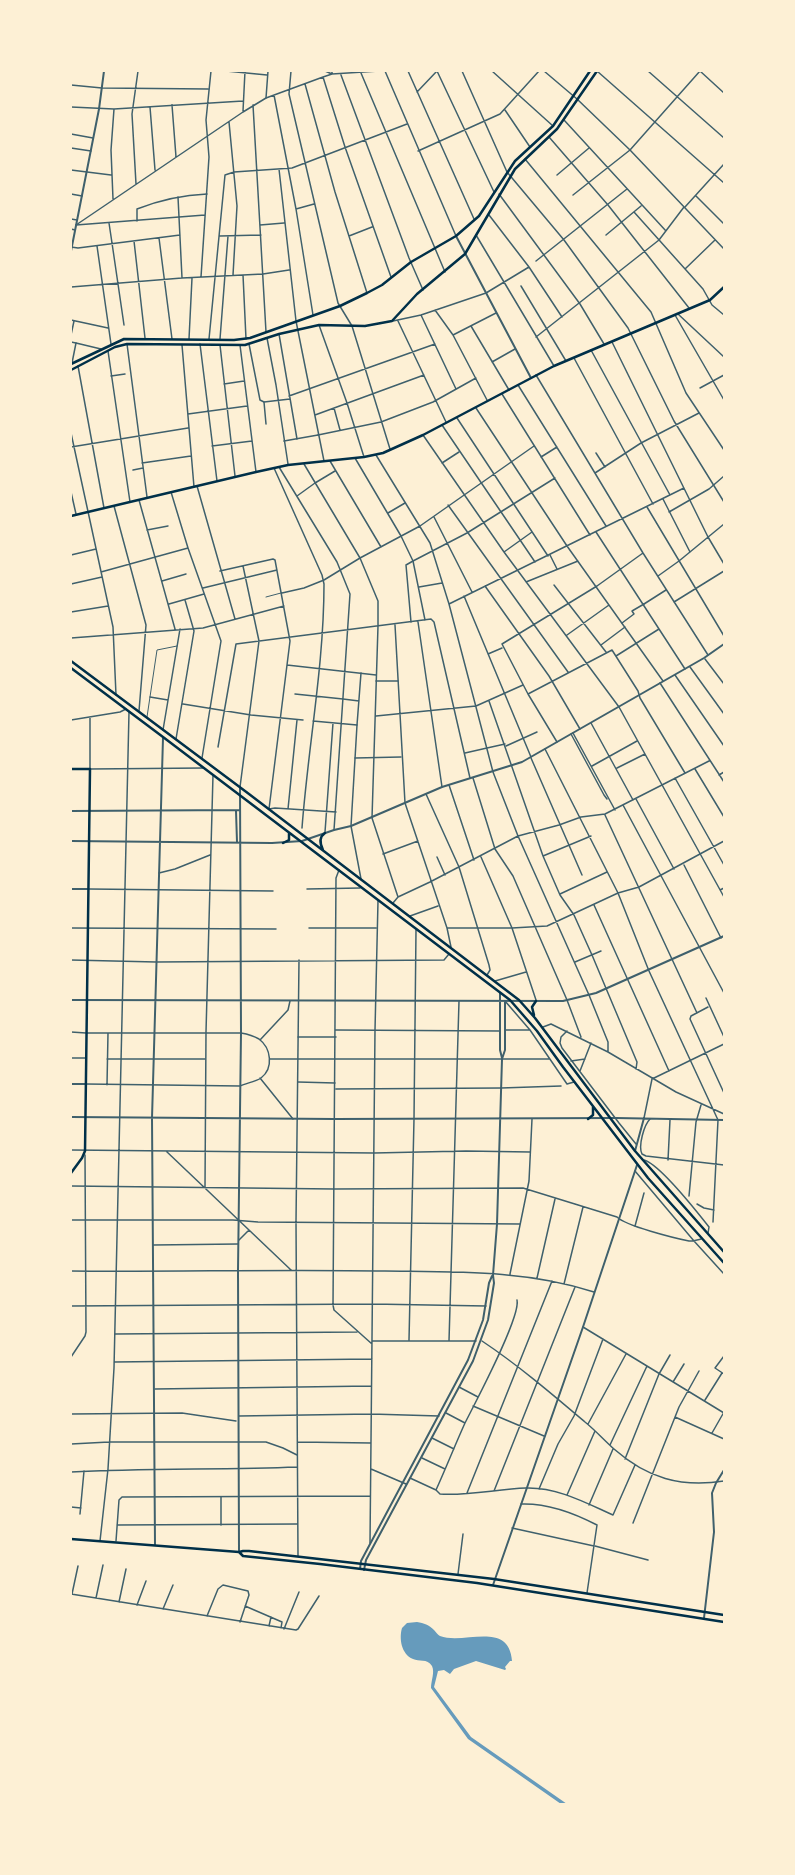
<!DOCTYPE html>
<style>
body{margin:0}
#map{position:relative;width:795px;height:1875px;overflow:hidden;background:#fdf0d5;font-family:"Work Sans",sans-serif}
canvas{display:block}
.frame{position:absolute;inset:0;border:72px solid #fdf0d5;pointer-events:none}
</style>
<div id="map">
<canvas width="795" height="1875"></canvas>
<div class="frame"></div>
</div>
<script>
const context = document.querySelector('canvas').getContext('2d');
context.lineJoin = 'round';
function paint(path, color) {
  context.fillStyle = color;
  context.fill(path, 'evenodd');
}
function strokePath(path, color, width, dash) {
  context.strokeStyle = color;
  context.lineWidth = width;
  context.lineCap = dash ? 'butt' : 'round';
  context.setLineDash(dash || []);
  context.stroke(path);
}
paint(new Path2D(`
 M417 1622C424 1623 429 1625 434 1630 436 1632 438 1635 440 1636 464 1645 509 1620 512 1661H510L505 1667 506 1669 505 1670 476 1661 454 1669 450 1674 444 1670 438 1671 434 1687 471 1737 567 1804H561L468 1739 431 1688C431 1681 435 1672 432 1666 427 1658 419 1662 413 1659 401 1654 399 1638 402 1628L407 1623Z`), '#669bbc');
strokePath(new Path2D(`
 M266 597 281 593
 M147 717 157 650 177 646`), '#3f606c', 1);
strokePath(new Path2D(`
 M266 98 268 71
 M696 196 724 224
 M685 207 714 175
 M137 221V209C160 200 182 195 207 194
 M109 223 112 243
 M76 225 179 217
 M71 335 74 321
 M71 342 76 343
 M111 376 125 374
 M264 402 266 424
 M442 425 535 562
 M284 441 318 435
 M669 512 709 489 724 476
 M388 513 405 503
 M550 555 557 569
 M411 622 406 565 413 561
 M622 623 634 614 632 611 644 604
 M376 681H398
 M343 699 359 701
 M357 725 361 673
 M506 746 537 732
 M487 748 505 744
 M355 758 401 757
 M531 758 582 875
 M298 1037H336
 M260 1040 288 1010 290 1001
 M107 1059H205
 M270 1059H375
 M260 1078 293 1119
 M298 1082 335 1083
 M86 1084 240 1086C246 1083 255 1082 261 1078 274 1068 271 1048 259 1039 254 1036 247 1034 241 1033H87
 M107 1085 108 1033
 M501 1088 561 1086
 M635 1226 644 1193
 M221 1497V1525
 M595 1546 648 1560
 M137 1605 146 1581`), '#3f606c', 1.5);
strokePath(new Path2D(`
 M226 71 267 75
 M291 71 289 94 338 303 352 326 390 449
 M325 71 332 74V71
 M385 71 456 236
 M408 71 474 219
 M437 71 494 192
 M462 71 507 172 564 240 628 328 674 421 724 502
 M492 71 553 126
 M544 71 577 99 630 150 724 249
 M597 71 724 183
 M648 71 724 138
 M700 71 724 93
 M361 73 445 272
 M341 75 409 258 423 290
 M323 77 345 147 391 277
 M305 84 335 192 367 293
 M71 85 102 88 208 89
 M417 92 437 71
 M274 95 296 209 313 315
 M172 105 176 157
 M253 105 266 332
 M71 107 114 109 243 101
 M150 107 155 170
 M505 110 530 147
 M243 111 245 71
 M564 120 666 231
 M229 122 237 206 233 275
 M71 134 93 138
 M549 137 608 205 689 308
 M71 148 91 151
 M418 151 500 114 539 71
 M525 159 651 312 686 393 724 450
 M279 169 296 321 324 461
 M71 170 111 175
 M557 175 589 148
 M714 175 724 164
 M136 184 132 114 138 71
 M71 194 82 196
 M499 194 580 304 604 344
 M573 195 630 150 700 71
 M178 197 182 278
 M113 199 111 150 114 109
 M296 209 314 204
 M634 212 703 289 712 305 724 315
 M489 215 529 267 562 317
 M179 217 205 215
 M71 219 77 220
 M76 225 243 112 266 98 323 77 332 74 379 71
 M260 225 284 223
 M71 229 75 230
 M476 235 554 366
 M606 235 641 206
 M220 236 261 235
 M349 236 372 227
 M159 238 172 339
 M134 241 145 338
 M112 243 124 325
 M97 246 111 344
 M71 247 78 248 180 235
 M536 261 627 189
 M685 269 715 240
 M243 275 246 339
 M201 277 209 157 206 120 211 71
 M521 286 566 361
 M71 287 182 278 263 274 289 270
 M435 310 453 335 487 400
 M678 314 724 357
 M421 315 456 389
 M675 315 724 400
 M71 320 108 328
 M393 321 421 315 486 293 529 267
 M398 321 446 422
 M319 325 347 403 364 457
 M471 326 509 390
 M279 334 297 439
 M453 335 496 313
 M536 337 659 240 684 207
 M267 338 276 385 288 464
 M189 339 192 278
 M209 339 225 175 234 172 292 168 407 124
 M220 339 228 236
 M612 342 708 537 724 564
 M127 344 147 497
 M200 344 217 481
 M249 344 260 400 264 402 290 399
 M182 345 194 487
 M220 345 235 476
 M240 345 256 472
 M591 350 670 495
 M108 351 130 502
 M574 358 653 504
 M492 362 515 349
 M72 363 76 343 101 349
 M78 366 104 508
 M536 375 643 553 708 655
 M224 384 244 381
 M518 385 606 526
 M700 388 724 375
 M502 394 590 535
 M289 396 435 344
 M334 408 340 430
 M476 408 567 546 663 681
 M188 414 247 406
 M315 415 424 375
 M457 418 548 556
 M71 433 113 627 116 695
 M318 435 381 422 433 402 476 378
 M423 435 504 552 619 707 724 897
 M212 446 252 441
 M71 447 188 428
 M596 453 605 467
 M376 455 430 543 449 604 493 772 518 836 589 995 608 1042V1052
 M541 457 557 447
 M355 458 401 536 413 561 425 620
 M330 461 381 547
 M142 463 191 456
 M442 463 459 452
 M304 464 360 558 378 601V626L372 818 398 897
 M279 467 337 562 350 594 334 830
 M274 468 322 575 324 584C324 666 308 747 302 828
 M133 470 143 468
 M595 473 641 443 699 413
 M197 486 235 619
 M71 492 76 514
 M171 492 188 548 221 641 202 758
 M297 496 315 483 335 471
 M663 499 690 552
 M139 500 175 629
 M448 505 568 672
 M114 506 146 625 139 711
 M647 507 724 636
 M434 517 472 592
 M147 530 168 526
 M596 532 685 669
 M504 552 532 532
 M71 555 96 549
 M413 561 467 533 555 478
 M220 571 273 559 275 560 290 641 269 809 275 808 336 812
 M101 572 188 548
 M658 576 679 561 724 524
 M162 581 186 574
 M526 582 578 561
 M71 584 102 577
 M554 585 606 652
 M485 586 549 676 580 729
 M419 587 442 583
 M203 588 277 570
 M282 593 304 588 324 580 360 558 420 526 534 446
 M464 596 531 757
 M674 602 724 571
 M169 604 204 594
 M449 604 684 488
 M644 604 666 590
 M71 612 108 606
 M418 622 442 787
 M395 625 405 803 447 928 451 947
 M567 635 609 605
 M71 638 203 628 284 606
 M601 645 625 627
 M488 654 502 648
 M616 656 659 629
 M705 659 724 684
 M287 665 376 675
 M690 667 724 714
 M675 675 724 746
 M660 683 724 782
 M295 694 343 699
 M528 694 612 650 638 691 640 698 685 773
 M150 697 168 700
 M489 701 543 856 560 895 574 915 592 955 637 1062 636 1069
 M183 704 251 715 303 720
 M376 716 476 706 523 685
 M90 718V769L204 768
 M71 720 120 712 126 709
 M313 721 357 725 351 826 361 879
 M591 723 633 800
 M163 730 180 629
 M573 733 615 810
 M571 734 604 795 607 799
 M176 739 194 631 185 600
 M557 742 528 694 502 644 597 586 643 553
 M218 747 236 644 431 619 434 622 470 778
 M545 749 618 893 649 971 718 1120 713 1222
 M465 753 487 748
 M592 766 637 741
 M617 768 645 754
 M695 769 724 817
 M719 775 724 772
 M473 778 495 849 513 876 567 1000 581 1037
 M675 778 724 865
 M449 785 474 860
 M240 787 259 641 243 566
 M426 794 459 867 489 965 490 970 487 975
 M636 799 674 869
 M623 805 724 993
 M288 809 297 720
 M605 815 697 1013
 M325 832 333 723
 M383 854 418 841
 M543 856 591 836
 M437 857 445 875
 M481 857 512 928 536 1000
 M684 865 721 938
 M339 870 336 878 333 1305 334 1310 372 1344
 M159 873 175 869 210 855
 M89 889 273 891
 M307 889 360 888
 M720 890 724 888
 M560 894 607 872
 M393 903 398 897 430 882 518 836 559 825 581 817 605 814 709 761
 M594 905 669 1071
 M410 916 438 906
 M71 928 276 929
 M309 928H376
 M447 928H512L547 926 618 893 639 887 724 841
 M71 960 156 962 444 960 449 954
 M575 962 601 951
 M495 981 526 972
 M706 998 724 1037
 M505 1001 530 1030 567 1084 574 1082
 M708 1007 691 1016 690 1019 724 1093
 M543 1027 551 1024 608 1052 676 1092 724 1114
 M336 1030 500 1031
 M505 1030H529
 M567 1031 561 1037 560 1043 562 1048 619 1123 636 1144
 M71 1032 86 1033
 M71 1058H85
 M375 1059H550
 M571 1061 585 1059
 M580 1071 591 1043
 M336 1089 501 1088
 M644 1118 652 1079 724 1044
 M650 1119C644 1125 638 1146 642 1154L646 1156 724 1165
 M71 1150 374 1153 466 1151 530 1152
 M166 1151 291 1270
 M644 1160C659 1164 698 1213 709 1227L708 1233
 M668 1160 670 1120
 M635 1171 694 1241 724 1274
 M71 1186 334 1189 523 1188 617 1217C626 1226 674 1238 689 1241 694 1241 697 1240 701 1239
 M205 1187 206 1032 213 775
 M689 1196 696 1122 701 1105
 M697 1204 704 1208 714 1210
 M71 1220H233L258 1222 520 1224
 M239 1240 249 1230
 M153 1245 238 1244
 M71 1271C176 1272 280 1269 385 1271 456 1272 526 1270 594 1292
 M510 1274 529 1181 532 1119
 M537 1278 555 1199
 M564 1284 583 1207
 M71 1306 372 1304 486 1306
 M583 1327 724 1413
 M115 1334 357 1332
 M409 1340 414 1119 416 930
 M372 1341H476
 M449 1341 459 1001
 M482 1341C518 1365 552 1394 585 1422 595 1430 604 1440 614 1449 647 1478 681 1488 724 1481
 M724 1356 715 1368 724 1374
 M71 1357 85 1336 86 1332 85 1155
 M114 1362 372 1359
 M673 1382 684 1364
 M459 1387 478 1397
 M155 1389 371 1386
 M705 1400 722 1373
 M473 1406 544 1436
 M446 1413 465 1423
 M71 1414 182 1413 236 1421
 M239 1416 371 1414 439 1416
 M675 1417 724 1439
 M588 1424 626 1354
 M712 1433 724 1412
 M432 1438 454 1449
 M298 1442 371 1443
 M71 1444 109 1442H266L283 1448 297 1455
 M610 1445 647 1366
 M422 1458 445 1469
 M625 1459 659 1374 670 1355
 M371 1469 406 1484
 M71 1472C146 1468 222 1470 297 1467
 M410 1478 436 1490 440 1494C468 1496 497 1489 526 1488 557 1487 586 1503 613 1515L635 1465
 M539 1489 558 1444 574 1416 603 1339
 M436 1490C446 1468 455 1445 465 1423 475 1403 521 1317 517 1300
 M494 1491 575 1287
 M467 1493 552 1281
 M567 1495 595 1431
 M521 1504C547 1503 574 1513 597 1525L587 1593
 M589 1505 613 1449
 M71 1507 81 1508
 M80 1514 84 1471
 M633 1523 679 1407 699 1371
 M117 1525 297 1524
 M512 1528 594 1546
 M100 1541 108 1469 114 1368 129 712
 M116 1541 119 1500 122 1497 370 1496
 M370 1543 375 1030 378 901
 M298 1556 296 1222 299 960
 M458 1574 463 1534
 M71 1594 296 1630 298 1629 319 1596
 M72 1594 78 1566
 M96 1598 103 1565
 M119 1602 126 1569
 M245 1606 282 1622 281 1628
 M163 1609 173 1585
 M207 1616 218 1589 223 1585 248 1591 249 1595 240 1622
 M269 1626 271 1617
 M284 1629 299 1592`), '#3f606c', 1.5);
strokePath(new Path2D(`
 M456 236 531 378
 M71 251 99 109 104 71
 M71 811 240 810
 M236 811 237 842
 M71 841 272 843 302 841 334 830 351 826 442 787 522 762 704 658 724 644
 M71 889H88
 M500 993V1050L502 1058
 M71 1000 563 1001 596 993 724 936
 M71 1084H86
 M71 1117 335 1119 616 1118 724 1120
 M635 1151 644 1118
 M155 1545 152 1118 163 738
 M239 1552 238 1270 241 1033 240 787
 M360 1569 361 1561 468 1360 483 1320 489 1283 492 1276
 M364 1570 366 1560 473 1361 488 1320 494 1283 493 1275 497 1224 502 1059 505 1050V1001
 M493 1585 583 1327 637 1165
 M704 1618 714 1532 712 1493 716 1483 724 1470`), '#3f606c', 2);
strokePath(new Path2D(`
 M71 364 124 339 234 340 250 338 340 306 367 293 382 285 411 262 456 236 479 216 515 161 553 126 590 71
 M71 370 115 347 127 344 245 345 279 334 319 325 365 326 392 321 417 294 465 254 515 169 557 129 597 71
 M71 516 256 472 288 465 364 457 383 453 423 435 554 366 710 300 724 287
 M71 661 249 794 519 1000 535 1018 635 1151 724 1252
 M71 668 163 737 510 1000 537 1031 563 1067 648 1178 724 1263
 M71 769H90L85 1151 82 1158 71 1173
 M283 843 289 840V833
 M323 850C320 844 319 837 325 833
 M534 1015 532 1007 536 1001
 M588 1119 593 1115V1107`), '#003049', 2.5);
strokePath(new Path2D(`
 M71 1539 239 1552 243 1551H249L494 1579 724 1615
 M239 1552 243 1556 320 1564 477 1583 724 1622`), '#003049', 2.5);
</script>
